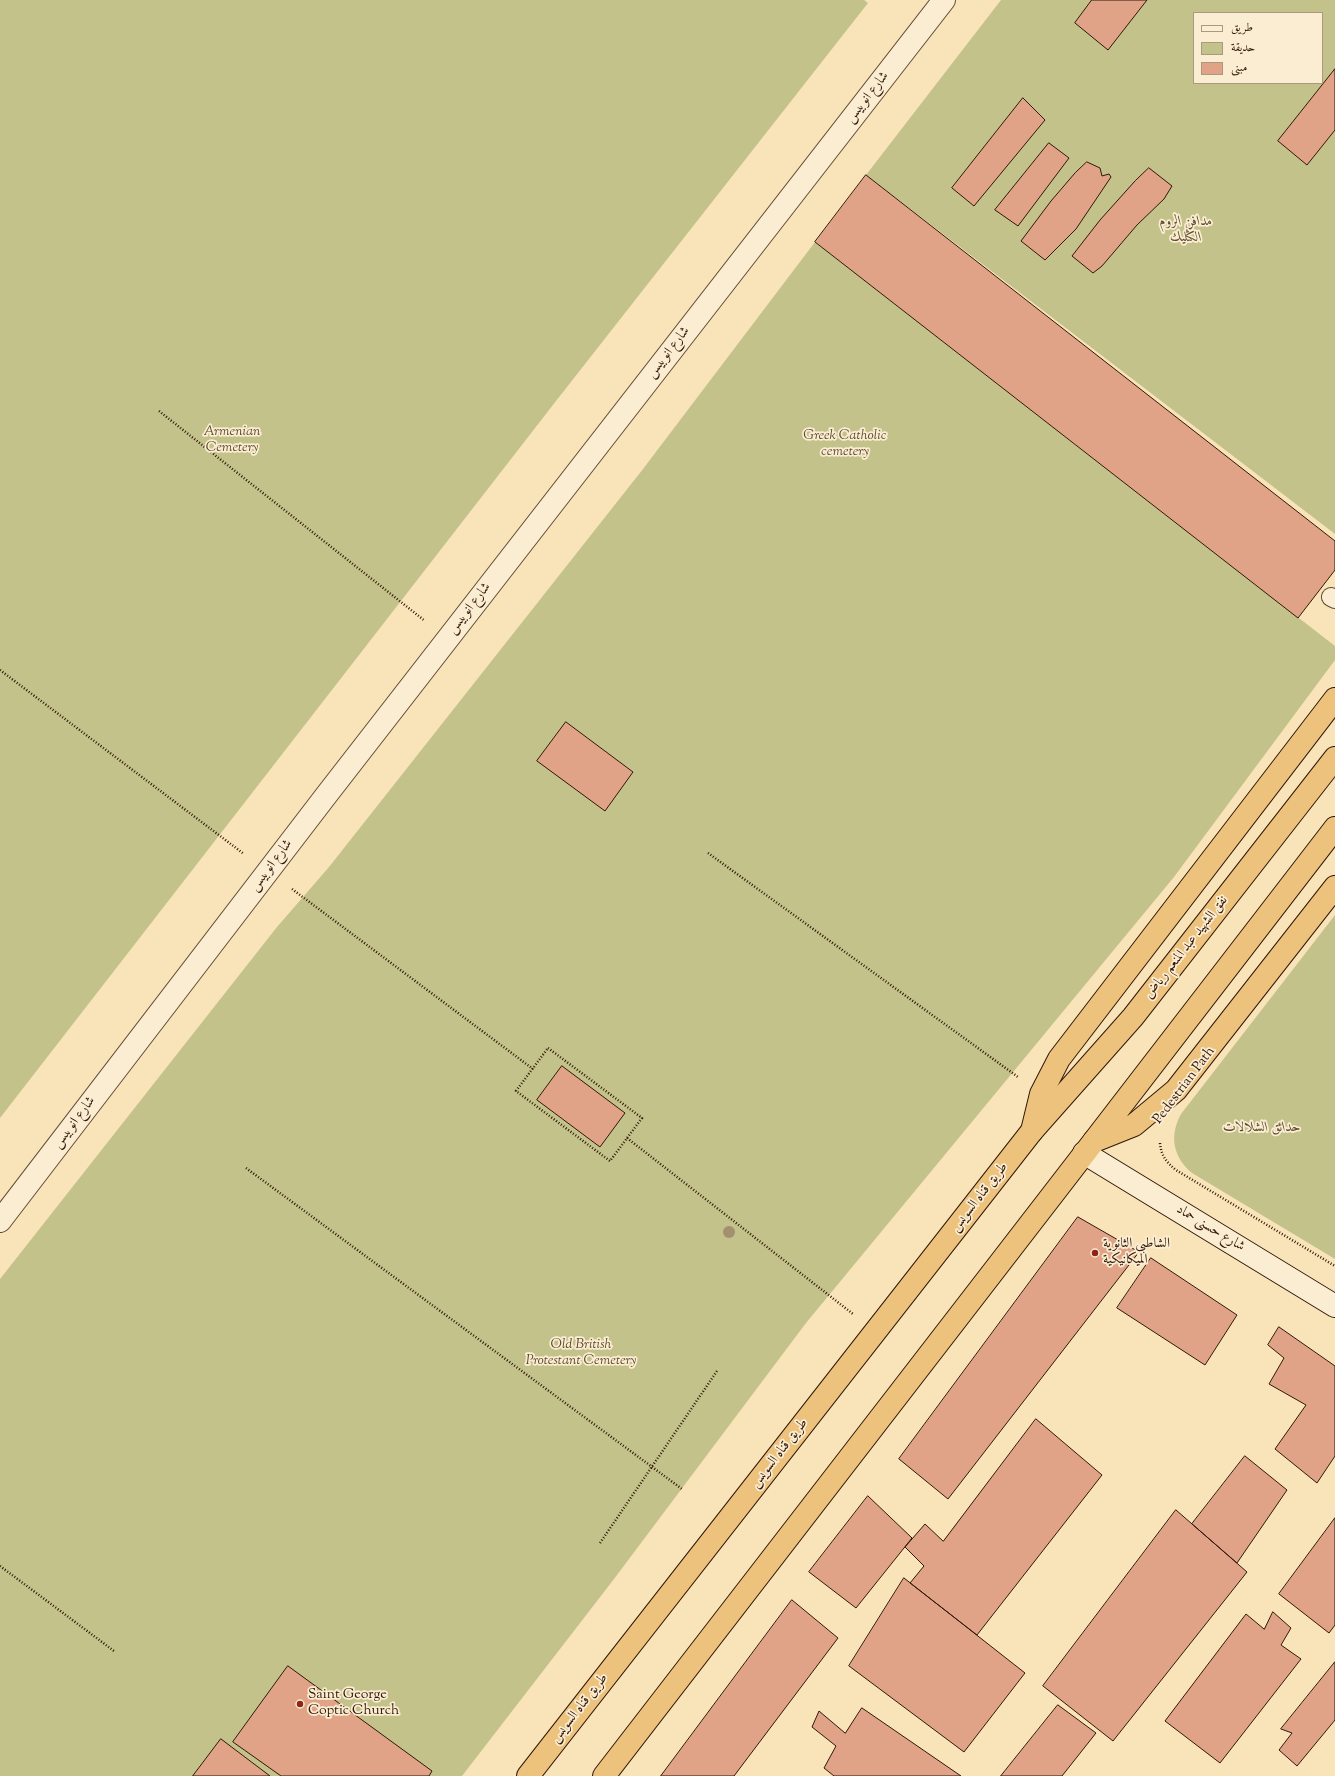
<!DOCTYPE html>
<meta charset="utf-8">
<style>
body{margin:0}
#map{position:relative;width:1335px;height:1776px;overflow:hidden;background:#f9e4ba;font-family:"Sorts Mill Goudy",Amiri,serif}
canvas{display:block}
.legend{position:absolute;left:1193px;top:12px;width:130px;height:72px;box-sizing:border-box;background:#fbedd2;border:1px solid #aa9881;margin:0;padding:5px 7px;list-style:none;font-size:12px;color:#311808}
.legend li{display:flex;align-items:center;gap:8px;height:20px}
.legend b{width:20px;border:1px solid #aa9881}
</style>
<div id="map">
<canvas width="1335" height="1776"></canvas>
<ul class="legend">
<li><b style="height:5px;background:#fbedd2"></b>طريق</li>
<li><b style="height:11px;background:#c4c28b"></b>حديقة</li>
<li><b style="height:11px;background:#e0a387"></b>مبنى</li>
</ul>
</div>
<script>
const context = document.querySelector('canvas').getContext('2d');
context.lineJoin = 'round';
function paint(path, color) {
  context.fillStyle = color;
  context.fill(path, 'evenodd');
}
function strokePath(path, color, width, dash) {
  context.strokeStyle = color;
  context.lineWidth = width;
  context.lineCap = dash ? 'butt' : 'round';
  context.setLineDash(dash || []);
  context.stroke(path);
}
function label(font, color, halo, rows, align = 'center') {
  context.font = font + ' "Sorts Mill Goudy",Amiri,serif';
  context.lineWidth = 3.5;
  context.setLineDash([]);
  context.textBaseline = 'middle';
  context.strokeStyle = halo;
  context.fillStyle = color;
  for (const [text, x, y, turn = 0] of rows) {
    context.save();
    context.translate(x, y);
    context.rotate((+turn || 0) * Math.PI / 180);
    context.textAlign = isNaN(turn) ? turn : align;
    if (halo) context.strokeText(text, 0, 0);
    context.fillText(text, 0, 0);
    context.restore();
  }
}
paint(new Path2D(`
 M0 0H864L868 3 556 401 0 1118Z
 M1001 0H1335V534L866 175ZM1194 13H1322V83H1194Z
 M815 242 1335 646V660L1174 877 806 1323 614 1579 462 1776H0V1279L277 927 329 867 643 469Z
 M1335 915V1259L1192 1173C1173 1157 1169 1136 1181 1114Z`), '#c4c28b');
const building = new Path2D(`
 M1092 0H1147L1108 50 1075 23Z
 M1335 69V130L1307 165 1278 141Z
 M1023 98 1045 120 974 206 952 188Z
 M1049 143 1069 158 1018 226 995 210Z
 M1087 162 1100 168 1102 176 1109 174 1111 177 1076 229 1045 260 1021 241 1051 201 1075 173Z
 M1149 168 1172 186 1164 199 1137 225 1102 266 1093 273 1072 256 1100 220 1135 181Z
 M866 175 1335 541V570L1298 618 815 242Z
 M566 722 633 772 605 811 537 761Z
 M562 1066 625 1113 600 1147 537 1100Z
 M1078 1217 1139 1252 948 1499 899 1459Z
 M1151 1258 1237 1315 1205 1365 1117 1308Z
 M1279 1327 1335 1366V1456L1317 1483 1275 1449 1306 1405 1269 1384 1284 1358 1268 1345Z
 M1036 1419 1102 1475 977 1635 910 1583 924 1566 905 1547 925 1524 943 1541Z
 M1245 1456 1287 1490 1237 1563 1192 1524Z
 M868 1496 912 1538 856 1608 809 1572Z
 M1176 1510 1247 1572 1113 1741 1043 1686Z
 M1335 1518V1625L1329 1633 1279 1594Z
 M904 1578 1025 1673 964 1752 849 1666Z
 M792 1600 838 1638 734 1776H661Z
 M1273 1612 1291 1628 1281 1645 1301 1659 1220 1763 1165 1721 1246 1614 1264 1629Z
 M1335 1662V1720L1297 1766 1279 1750 1292 1733 1281 1729Z
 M288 1666 432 1771 429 1776H281L233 1742Z
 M1058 1705 1096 1733 1062 1776H1001Z
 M862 1708 961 1776H834L824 1768 836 1746 812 1727 819 1711 845 1733Z
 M221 1739 270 1776H193Z`);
paint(building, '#e0a387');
strokePath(building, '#311808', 1);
const service = new Path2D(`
 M1331 597 1335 599`);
const minor = new Path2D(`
 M0 1221 328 793 944 0`);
const secondary = new Path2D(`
 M1084 1153 1335 1306`);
const trunk = new Path2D(`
 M528 1776 1032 1131 1041 1094 1059 1059 1335 699
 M604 1776 1094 1141 1134 1125 1176 1090 1335 887`);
const motorway = new Path2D(`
 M1032 1131 1133 1017 1335 758
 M1094 1141 1335 828`);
strokePath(service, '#634b34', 20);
strokePath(minor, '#634b34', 24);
strokePath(secondary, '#311808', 24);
strokePath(trunk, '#311808', 24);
strokePath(motorway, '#311808', 24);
strokePath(new Path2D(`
 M159 411 425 621
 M0 670 244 854
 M708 853 1018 1077
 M292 889 533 1069
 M548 1048 642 1118 610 1161 516 1091Z
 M627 1138 853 1314
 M1160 1143C1161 1155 1166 1162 1176 1170L1335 1266
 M246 1168 682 1489
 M600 1543 717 1371
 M0 1566 114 1651`), '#311808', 2.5, [1, 2]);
strokePath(service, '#fbedd2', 18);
strokePath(minor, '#fbedd2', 22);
strokePath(secondary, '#fbedd2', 22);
strokePath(trunk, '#ecc27d', 22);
strokePath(motorway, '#ecc27d', 22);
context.fillStyle = '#a3906e';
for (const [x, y] of [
 [729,1232]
]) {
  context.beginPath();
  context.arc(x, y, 6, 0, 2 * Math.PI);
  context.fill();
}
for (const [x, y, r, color] of [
 [1095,1253,4,"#8f2418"],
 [300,1704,4,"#8f2418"]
]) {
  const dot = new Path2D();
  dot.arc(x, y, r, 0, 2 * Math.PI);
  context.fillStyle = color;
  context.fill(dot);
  strokePath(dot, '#fbedd2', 1.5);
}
label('14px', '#311808', '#fbedd2', [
 ["شارع انوبيس",868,98,-52],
 ["شارع انوبيس",669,353,-52],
 ["شارع انوبيس",470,609,-52],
 ["شارع انوبيس",272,866,-53],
 ["نفق الشهيد عبد المنعم رياض",1187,948,-52],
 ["Pedestrian Path",1185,1086,-53],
 ["شارع انوبيس",75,1123,-53],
 ["طريق قناه السويس",980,1198,-52],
 ["شارع حسنى حماد",1210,1229,31],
 ["طريق قناه السويس",780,1454,-52],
 ["طريق قناه السويس",580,1709,-52]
]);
label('italic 14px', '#5d4b2f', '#fbedd2', [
 ["مدافن الروم",1186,223],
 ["الكثليك",1186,239],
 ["Armenian",232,433],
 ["Cemetery",232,449],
 ["Greek Catholic",845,437],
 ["cemetery",845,453],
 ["حدائق الشلالات",1262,1129],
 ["Old British",581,1346],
 ["Protestant Cemetery",581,1362]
]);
label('14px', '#311808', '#fbedd2', [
 ["الشاطبي الثانوية",1103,1245],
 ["الميكانيكية",1103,1261],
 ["Saint George",308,1696],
 ["Coptic Church",308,1712]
], 'left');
</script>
